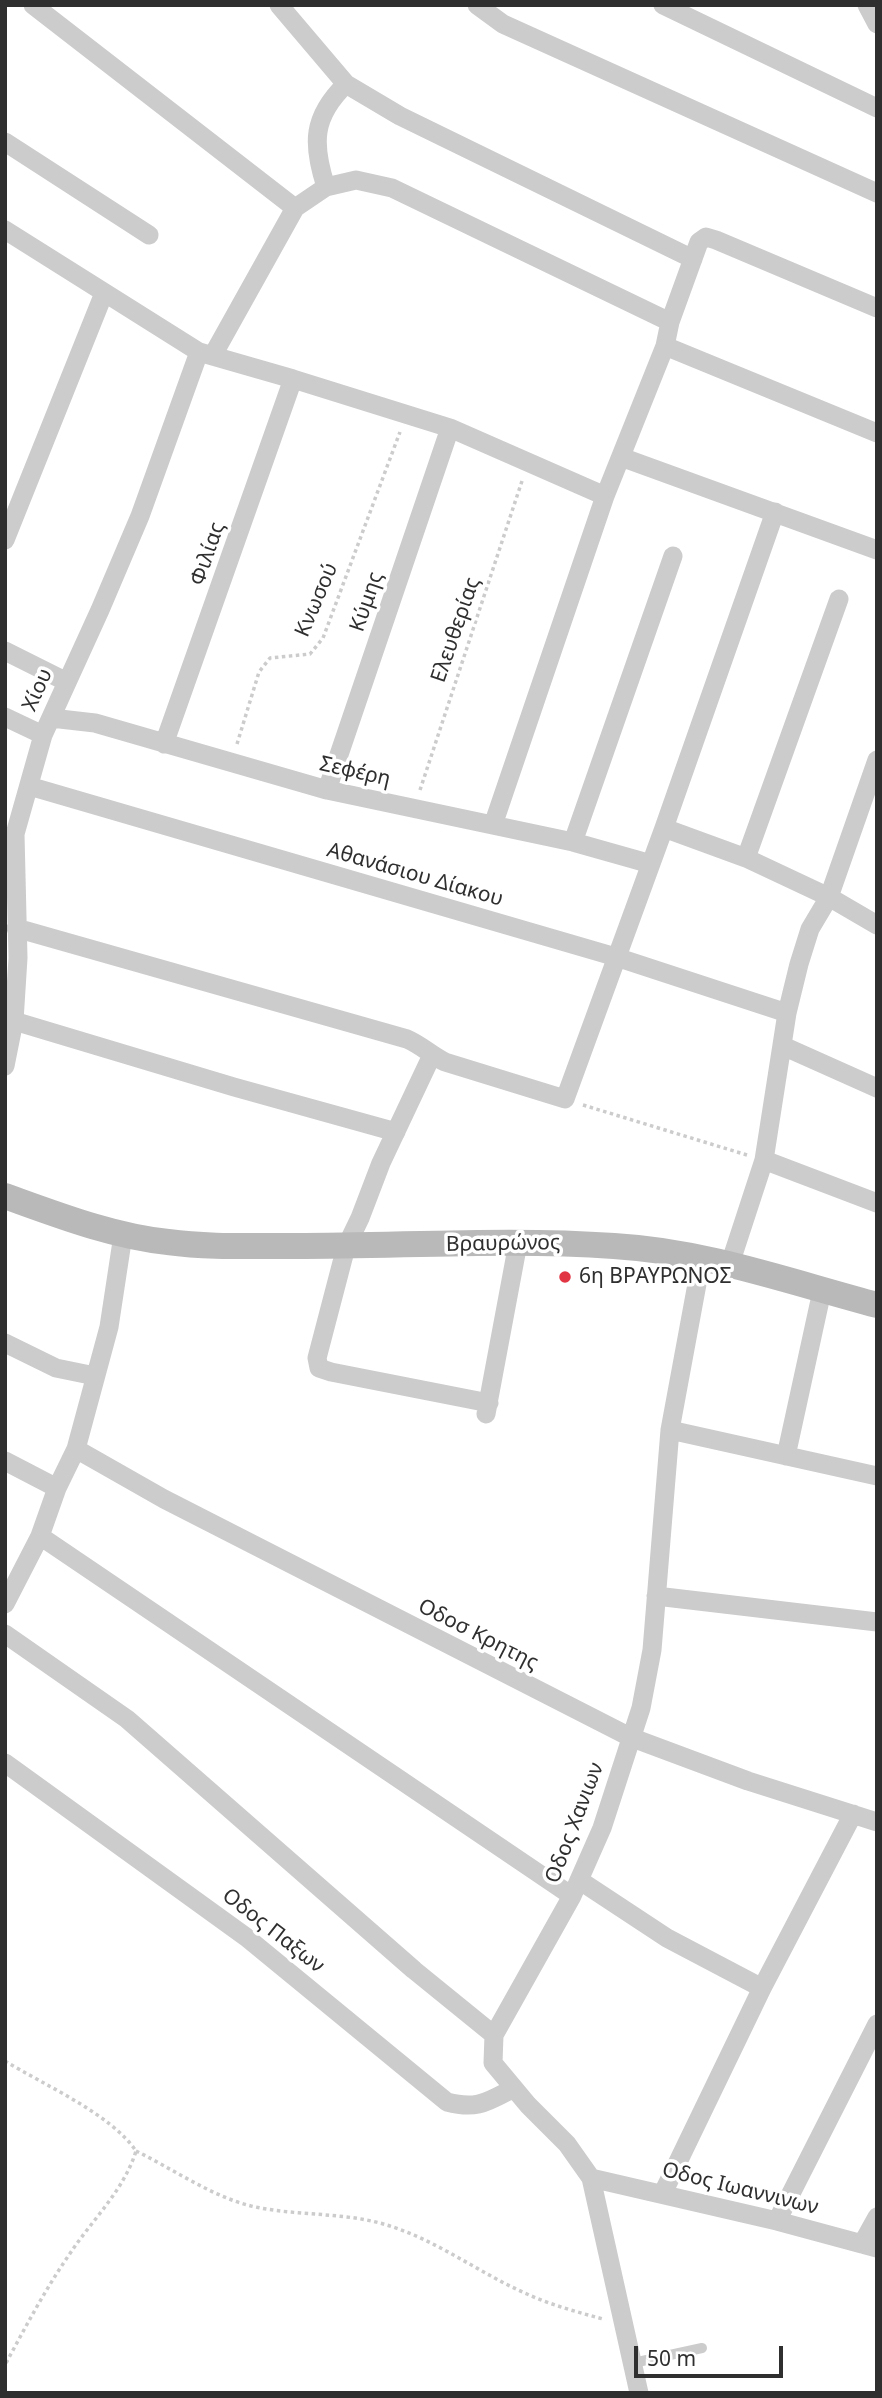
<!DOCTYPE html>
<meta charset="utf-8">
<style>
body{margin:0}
#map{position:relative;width:882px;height:2398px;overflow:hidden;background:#fff;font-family:"Noto Sans",sans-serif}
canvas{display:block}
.frame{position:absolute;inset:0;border:7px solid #2f2f2f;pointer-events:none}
.scale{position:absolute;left:634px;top:2346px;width:149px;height:32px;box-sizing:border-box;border:4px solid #2f2f2f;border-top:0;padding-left:9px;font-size:21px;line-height:24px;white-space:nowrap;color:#2f2f2f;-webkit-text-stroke:5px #fff;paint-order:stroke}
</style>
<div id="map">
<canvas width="882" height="2398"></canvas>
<div class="frame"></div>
<div class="scale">50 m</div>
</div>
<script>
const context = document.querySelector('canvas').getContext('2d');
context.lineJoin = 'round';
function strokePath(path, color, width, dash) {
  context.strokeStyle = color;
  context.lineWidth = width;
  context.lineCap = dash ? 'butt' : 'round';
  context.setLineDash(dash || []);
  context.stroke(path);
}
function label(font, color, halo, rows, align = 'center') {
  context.font = font + ' "Noto Sans",sans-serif';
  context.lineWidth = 7;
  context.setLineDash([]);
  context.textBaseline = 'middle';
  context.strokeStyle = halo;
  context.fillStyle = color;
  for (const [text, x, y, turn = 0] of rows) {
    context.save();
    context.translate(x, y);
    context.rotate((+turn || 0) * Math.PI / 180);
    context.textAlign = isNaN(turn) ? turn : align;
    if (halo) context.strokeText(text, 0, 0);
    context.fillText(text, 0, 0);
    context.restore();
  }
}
strokePath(new Path2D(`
 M237 744 259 672 270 658 310 654 323 638 400 432
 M420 790 522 481
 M583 1105 747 1155
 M5 2061C44 2085 111 2114 136 2151 124 2190 93 2219 71 2252 46 2288 26 2326 5 2365
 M136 2151C173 2169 211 2196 251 2206 298 2217 347 2211 393 2227 441 2243 481 2274 527 2294 551 2305 577 2312 603 2319`), '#ccc', 3.5, [3.5, 3.5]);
strokePath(new Path2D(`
 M633 2363 702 2348`), '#ccc', 10);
strokePath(new Path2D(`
 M33 5 295 208
 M279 5 346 84 400 116 693 259
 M477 5 503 24 877 193
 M663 5 877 108
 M867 5 877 24
 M5 142 149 235
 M326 187C312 144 312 117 346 84
 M5 230 199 352 293 379 450 428 605 496
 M665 346 877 433
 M213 355 295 208 326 187 356 180 392 188 670 322
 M621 457 877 550
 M5 540 104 293
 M5 651 67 682
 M5 717 43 735
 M51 718 95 723 327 790 573 842 651 864
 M164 744 293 379
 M29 786 616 957 787 1013
 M327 790 450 428
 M493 825 605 496 665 346 670 322 699 242 706 237 716 240 877 308
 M664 828 746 858 829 897 877 925
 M573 842 673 556
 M746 858 839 599
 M16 928 407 1039C421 1045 431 1055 445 1062L565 1099 664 828 775 512
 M14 1021 234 1087 396 1132
 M783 1046 877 1088
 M432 1055 381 1163 360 1218 346 1247 317 1358 319 1368 331 1372 489 1403
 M5 1066 14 1021 18 958 15 834 43 735 100 610 140 516 199 352
 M764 1160 877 1203
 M730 1264 764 1160 787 1013 799 964 810 929 829 897 877 760
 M5 1343 56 1368 95 1376
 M486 1414 518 1243
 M670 1430 877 1476
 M76 1449 164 1499 630 1737 748 1781 877 1822
 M786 1456 822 1291
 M5 1461 57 1488
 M40 1536 572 1896
 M656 1596 877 1622
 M5 1604 40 1536 57 1488 76 1449 109 1327 123 1235
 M5 1634 127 1719 414 1970 494 2035
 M5 1763 246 1937 447 2102C477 2110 487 2102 514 2088
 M579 1880 667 1938 762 1988
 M591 2178 777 2221 877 2248
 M663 2193 762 1988 853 1814
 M777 2221 877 2024
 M862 2244 877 2217
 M639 2393 591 2178 567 2144 528 2105 493 2063 494 2035 572 1896 602 1828 641 1708 652 1650 670 1430 702 1257`), '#ccc', 19);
strokePath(new Path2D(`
 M5 1196C58 1215 112 1236 168 1242 205 1247 243 1246 280 1246 391 1247 503 1238 614 1246 704 1251 790 1282 877 1305`), '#b9b9b9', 26);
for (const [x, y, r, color] of [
 [565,1277,7,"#e23544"]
]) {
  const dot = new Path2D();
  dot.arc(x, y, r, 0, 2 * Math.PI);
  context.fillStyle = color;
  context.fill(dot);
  strokePath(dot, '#fff', 2.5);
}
label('21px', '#2f2f2f', '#fff', [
 ["Φιλίας",208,554,-71],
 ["Κνωσού",317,600,-67],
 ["Κύμης",367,602,-71],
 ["Ελευθερίας",456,630,-71],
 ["Χίου",38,690,-66],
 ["Σεφέρη",355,772,13],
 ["Αθανάσιου Δίακου",415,875,16],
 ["Βραυρώνος",503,1244,-1],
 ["Οδοσ Κρητης",478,1635,27],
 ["Οδος Χανιων",575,1823,-69],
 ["Οδος Παξων",273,1931,38],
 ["Οδος Ιωαννινων",740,2189,14]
]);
label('21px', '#2f2f2f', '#fff', [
 ["6η ΒΡΑΥΡΩΝΟΣ",579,1277]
], 'left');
</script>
